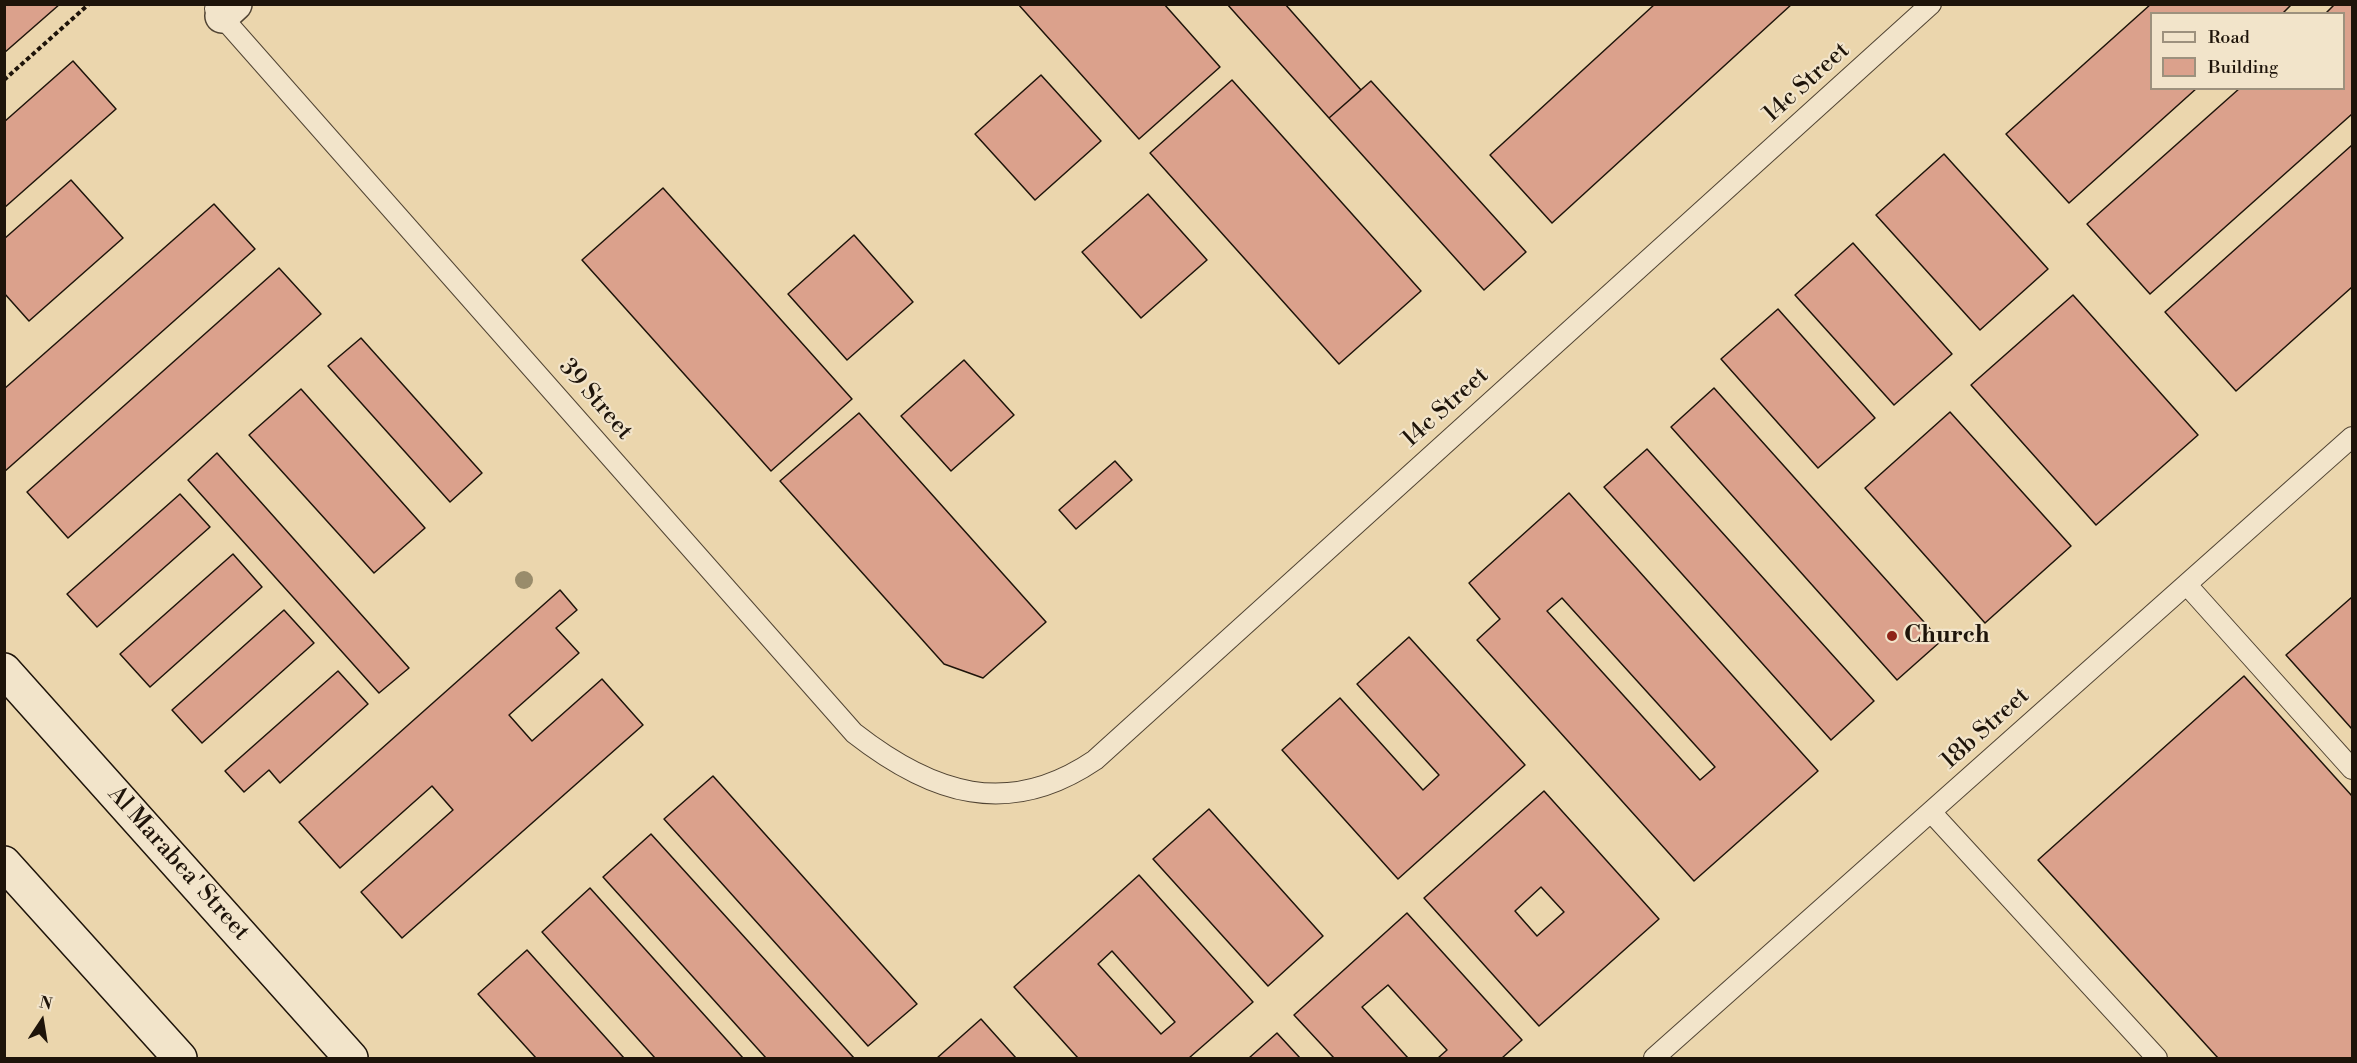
<!DOCTYPE html>
<style>
body{margin:0}
#map{position:relative;width:2357px;height:1063px;overflow:hidden;background:#ebd6ad;font-family:"Libre Bodoni",serif}
canvas{display:block}
.frame{position:absolute;inset:0;border:6px solid #1e140a;pointer-events:none}
.legend{position:absolute;left:2150px;top:12px;width:195px;height:78px;box-sizing:border-box;background:#f2e4ca;border:2px solid #9d917d;margin:0;padding:8px 10px;list-style:none;font-size:18px;color:#1e140a}
.legend li{display:flex;align-items:center;gap:12px;height:30px}
.legend b{width:30px;border:2px solid #9d917d}
.north{position:absolute;left:12px;top:991px;width:60px;height:60px;-webkit-text-stroke:4px #f2e4ca;paint-order:stroke;rotate:12deg;font-size:16px;font-weight:700;line-height:24px;text-align:center;color:#1e140a}
.north::after{content:'';display:block;margin:auto;width:21px;height:27px;background:#1e140a;clip-path:polygon(50% 0,100% 100%,50% 72%,0 100%)}
</style>
<div id="map">
<canvas width="2357" height="1063"></canvas>
<div class="frame"></div>
<ul class="legend">
<li><b style="height:8px;background:#f2e4ca"></b>Road</li>
<li><b style="height:16px;background:#dba18c"></b>Building</li>
</ul>
<div class="north">N</div>
</div>
<script>
const context = document.querySelector('canvas').getContext('2d');
context.lineJoin = 'round';
function paint(path, color) {
  context.fillStyle = color;
  context.fill(path, 'evenodd');
}
function strokePath(path, color, width, dash) {
  context.strokeStyle = color;
  context.lineWidth = width;
  context.lineCap = dash ? 'butt' : 'round';
  context.setLineDash(dash || []);
  context.stroke(path);
}
function label(font, color, halo, rows, align = 'center') {
  context.font = font + ' "Libre Bodoni",serif';
  context.lineWidth = 4.5;
  context.setLineDash([]);
  context.textBaseline = 'middle';
  context.strokeStyle = halo;
  context.fillStyle = color;
  for (const [text, x, y, turn = 0] of rows) {
    context.save();
    context.translate(x, y);
    context.rotate((+turn || 0) * Math.PI / 180);
    context.textAlign = isNaN(turn) ? turn : align;
    if (halo) context.strokeText(text, 0, 0);
    context.fillText(text, 0, 0);
    context.restore();
  }
}
const building = new Path2D(`
 M4 4H60L4 53Z
 M1018 4H1164L1220 67 1139 139Z
 M1227 4H1285L1361 90 1329 118Z
 M1655 4H1792L1552 223 1490 155Z
 M2151 4H2292L2282 14H2152V88H2197L2069 203 2006 134Z
 M2335 4H2352V114L2150 294 2087 224 2240 88H2344V14H2325Z
 M73 61 116 109 4 208V122Z
 M1041 75 1101 141 1035 200 975 134Z
 M1232 80 1421 291 1339 364 1150 153Z
 M1371 81 1526 252 1484 290 1329 118Z
 M2352 145V287L2236 391 2165 312Z
 M1944 154 2048 269 1980 330 1876 215Z
 M71 180 123 238 29 321 4 293V239Z
 M663 188 852 399 771 471 582 260Z
 M1148 194 1207 260 1141 318 1082 252Z
 M214 204 255 249 4 472V389Z
 M854 235 913 302 847 360 788 294Z
 M1853 243 1952 354 1894 405 1795 295Z
 M279 268 321 314 68 538 27 492Z
 M2073 295 2198 435 2096 525 1971 385Z
 M1778 309 1875 418 1818 468 1721 359Z
 M361 338 482 473 450 502 328 366Z
 M964 360 1014 415 951 471 901 416Z
 M1714 388 1941 641 1897 680 1671 427Z
 M301 389 425 528 374 573 249 435Z
 M1950 412 2071 546 1985 623 1865 488Z
 M859 413 1046 622 983 678 944 664 780 481Z
 M1647 449 1874 701 1831 740 1604 487Z
 M217 453 409 668 379 693 188 480Z
 M1115 461 1132 480 1076 529 1059 510Z
 M1569 493 1818 771 1694 881 1477 640 1500 619 1469 583ZM1562 598 1715 767 1700 780 1547 611Z
 M180 494 210 527 97 627 67 594Z
 M233 554 262 587 150 687 120 654Z
 M560 590 577 610 556 628 579 653 509 715 532 741 602 679 643 725 402 938 361 892 453 810 432 786 340 868 299 822Z
 M2352 597V729L2286 655Z
 M284 610 314 643 202 743 172 710Z
 M1409 637 1525 765 1398 879 1282 750 1340 698 1423 790 1439 775 1357 684Z
 M338 671 368 704 280 783 269 770 244 792 225 771Z
 M2244 676 2352 796V1058H2218L2038 860Z
 M713 776 917 1004 868 1046 664 819Z
 M1544 791 1659 919 1539 1026 1424 898ZM1541 887 1564 912 1537 936 1515 911Z
 M1209 809 1323 936 1268 986 1153 859Z
 M651 834 854 1058H766L603 877Z
 M1139 875 1253 1002 1189 1058H1078L1014 987ZM1112 951 1175 1022 1161 1034 1098 964Z
 M590 888 743 1058H655L542 932Z
 M1407 913 1522 1040 1502 1058H1438L1447 1050 1388 985 1362 1007 1408 1058H1334L1294 1015Z
 M527 950 624 1058H536L478 994Z
 M981 1019 1016 1058H937Z
 M1277 1033 1300 1058H1249Z`);
paint(building, '#dba18c');
strokePath(building, '#1e140a', 1.5);
const service = new Path2D(`
 M215 9 854 733C932 794 1008 819 1095 760L1931 4
 M2187 585 2352 769
 M1931 812 2157 1058
 M1654 1058 2352 437`);
const minor = new Path2D(`
 M222 16 235 4`);
const secondary = new Path2D(`
 M4 670 351 1058
 M4 863 180 1058`);
strokePath(service, '#514433', 22);
strokePath(minor, '#514433', 36);
strokePath(secondary, '#1e140a', 36);
strokePath(new Path2D(`
 M4 80 89 4`), '#1e140a', 4, [4.5, 3]);
strokePath(service, '#f2e4ca', 20);
strokePath(minor, '#f2e4ca', 33);
strokePath(secondary, '#f2e4ca', 33);
context.fillStyle = '#998c6b';
for (const [x, y] of [
 [524,580]
]) {
  context.beginPath();
  context.arc(x, y, 9, 0, 2 * Math.PI);
  context.fill();
}
for (const [x, y, r, color] of [
 [1892,636,6,"#8f2418"]
]) {
  const dot = new Path2D();
  dot.arc(x, y, r, 0, 2 * Math.PI);
  context.fillStyle = color;
  context.fill(dot);
  strokePath(dot, '#f2e4ca', 2);
}
label('24px', '#1e140a', '#f2e4ca', [
 ["14c Street",1807,83,-42],
 ["39 Street",595,400,49],
 ["14c Street",1446,408,-42],
 ["18b Street",1986,729,-42],
 ["Al Marabea' Street",178,864,48]
]);
label('bold 24px', '#1e140a', '#f2e4ca', [
 ["Church",1904,636]
], 'left');
</script>
